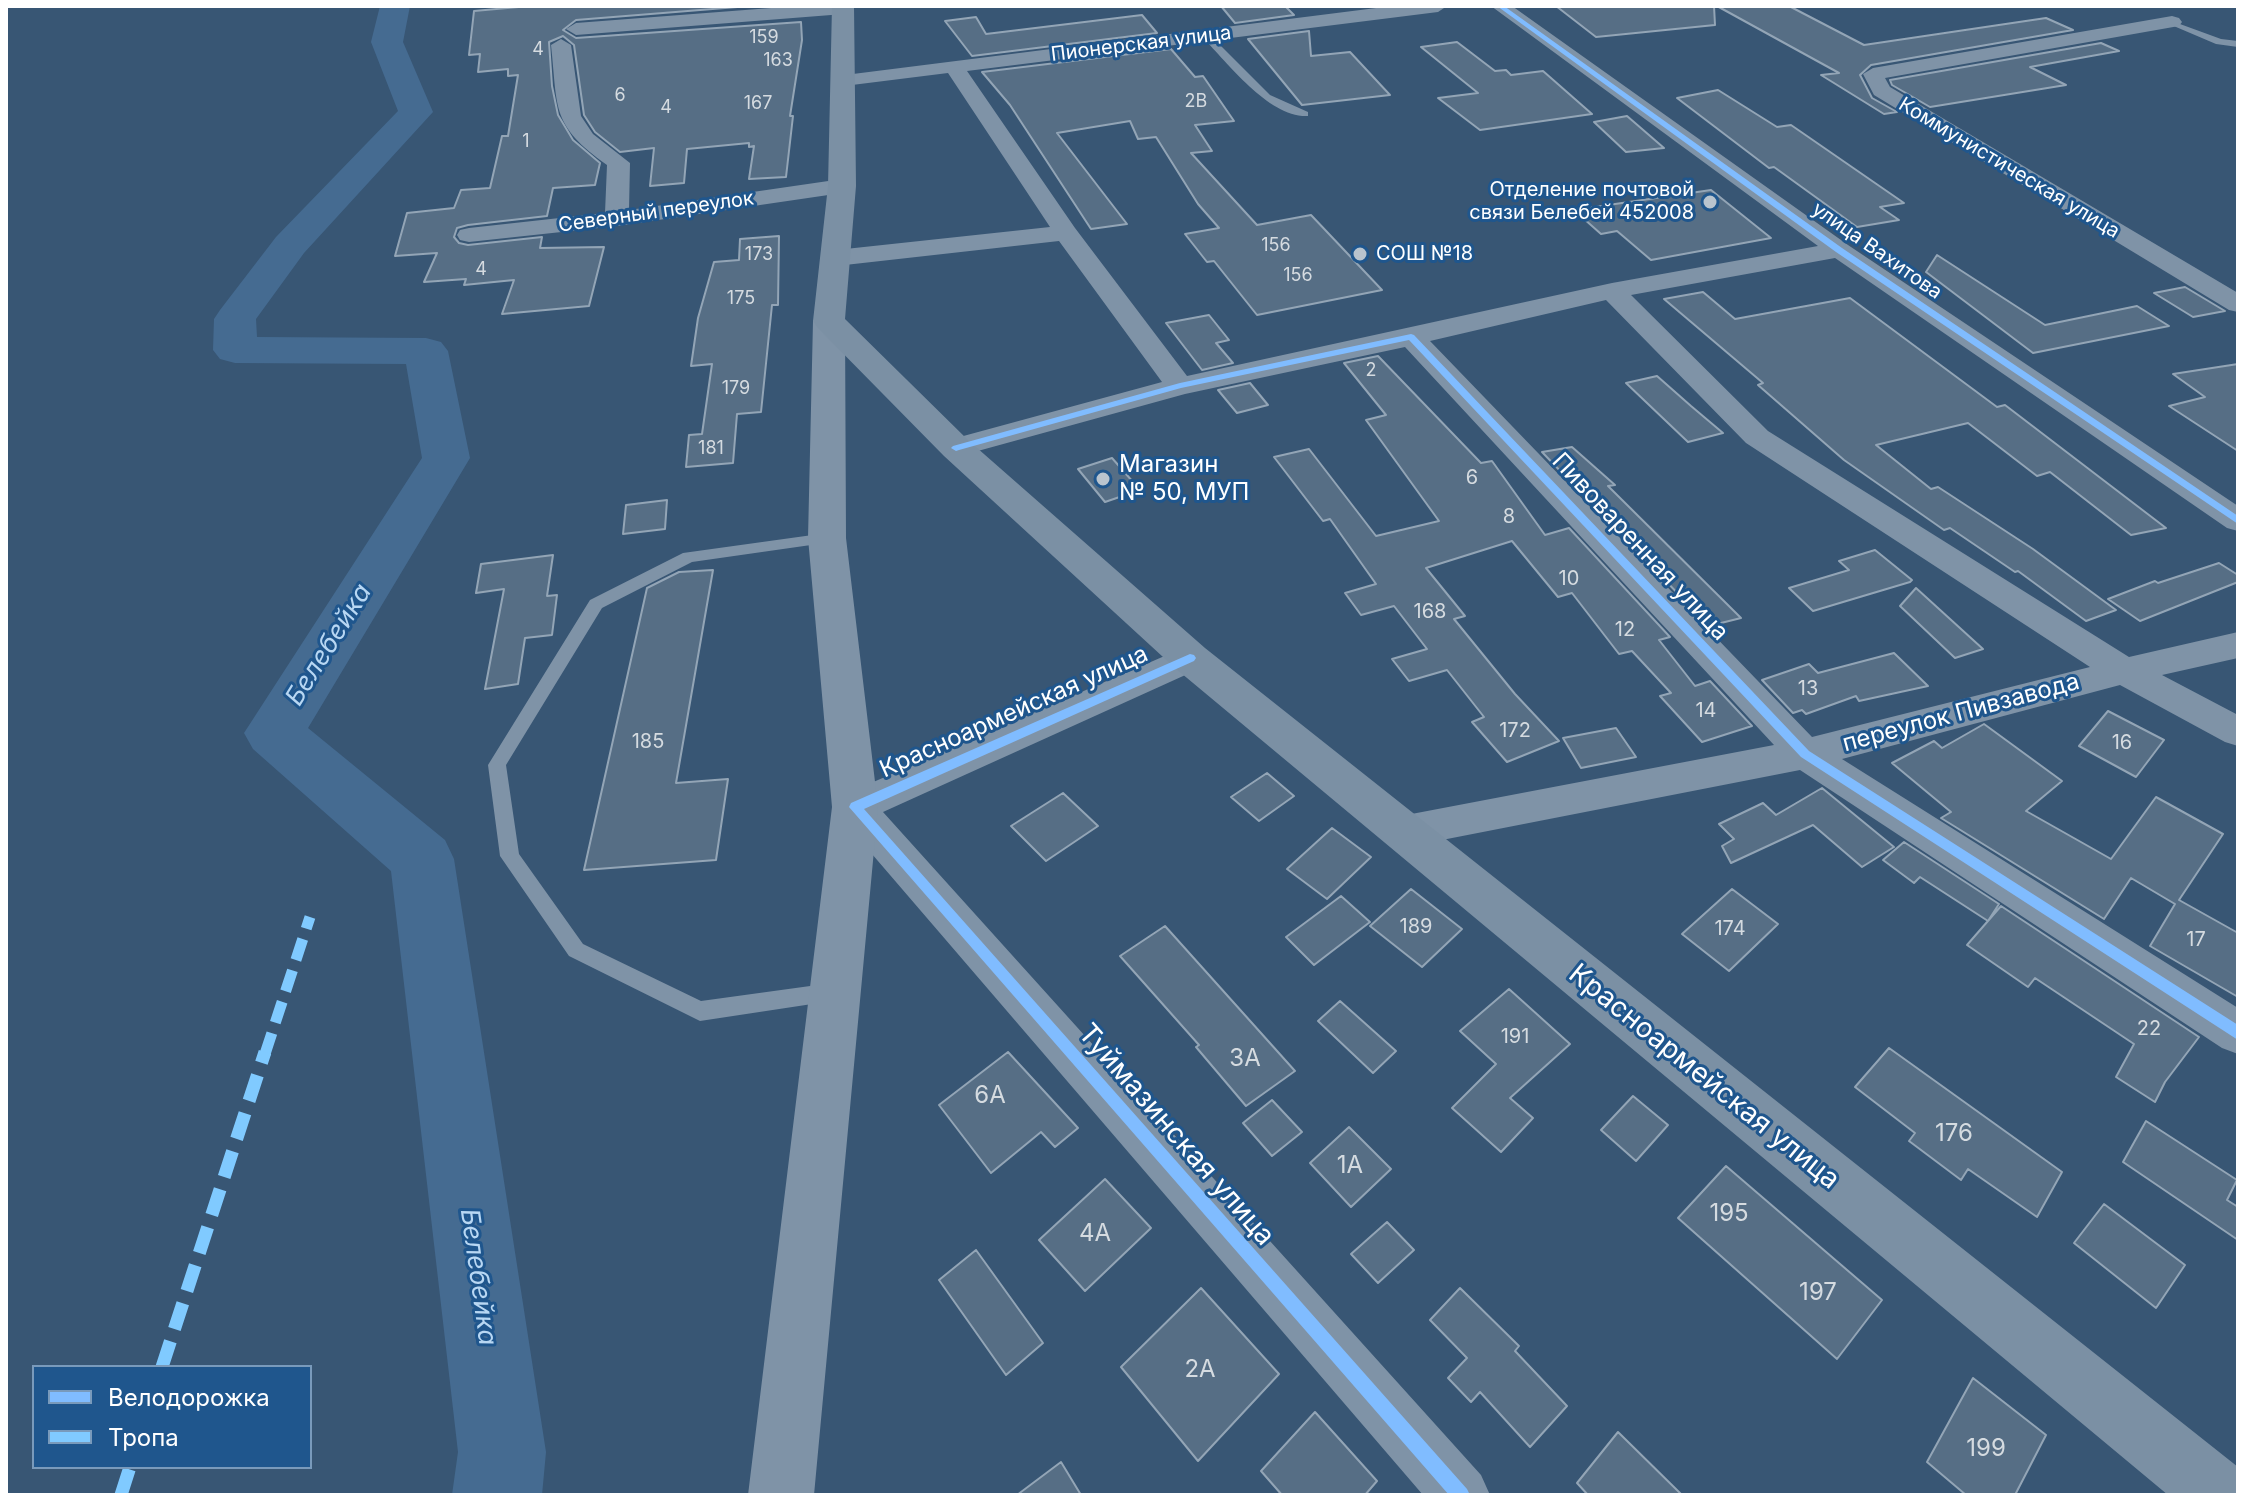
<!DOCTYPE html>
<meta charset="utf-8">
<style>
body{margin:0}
#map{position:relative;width:2244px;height:1501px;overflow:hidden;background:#385674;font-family:Inter,sans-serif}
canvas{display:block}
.frame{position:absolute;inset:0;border:8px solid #fff;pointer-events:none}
.legend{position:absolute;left:32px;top:1365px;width:280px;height:104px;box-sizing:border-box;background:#1f568d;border:2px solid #799abb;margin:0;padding:10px 14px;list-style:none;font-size:24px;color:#fff}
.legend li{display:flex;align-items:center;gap:16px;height:40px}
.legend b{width:40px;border:2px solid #799abb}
</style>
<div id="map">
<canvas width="2244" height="1501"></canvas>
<div class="frame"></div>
<ul class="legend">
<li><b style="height:10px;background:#80bcff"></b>Велодорожка</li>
<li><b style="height:10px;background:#80caff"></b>Тропа</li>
</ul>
</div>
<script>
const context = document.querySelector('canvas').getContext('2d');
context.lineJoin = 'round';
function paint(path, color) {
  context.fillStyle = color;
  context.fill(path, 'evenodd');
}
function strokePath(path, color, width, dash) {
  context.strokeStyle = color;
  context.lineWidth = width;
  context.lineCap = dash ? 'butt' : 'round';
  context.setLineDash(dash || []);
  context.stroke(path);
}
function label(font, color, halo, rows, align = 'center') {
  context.font = font + ' Inter,sans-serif';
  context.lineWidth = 6;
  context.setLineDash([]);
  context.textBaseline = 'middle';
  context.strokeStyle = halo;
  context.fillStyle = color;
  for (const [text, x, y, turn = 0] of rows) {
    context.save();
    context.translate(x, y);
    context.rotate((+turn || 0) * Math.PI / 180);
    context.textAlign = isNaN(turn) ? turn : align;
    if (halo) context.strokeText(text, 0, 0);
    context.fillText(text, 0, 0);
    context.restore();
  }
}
paint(new Path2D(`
 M380 6H410L403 42 433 112 304 253 256 319 257 337 426 338 441 342 448 351 470 458 308 728 445 840 454 859 546 1452 542 1495H452L458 1452 391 871 253 749 244 733 422 458 406 364 235 363 220 359 213 350 214 319 220 310 276 237 398 111 371 42Z`), '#456b91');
const building = new Path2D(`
 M530 6H750L576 20 563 30 576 38 801 22 802 40 790 116H793L786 177 749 179 754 146 749 147V143L687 149 684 183 650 186 654 148 620 152 595 132 584 115 574 45 563 36 549 42 552 86 558 115 573 140 600 163 595 185 553 188 547 216 468 225 457 228 454 237 459 243 468 245 542 237 540 248 604 247 589 306 502 314 514 280 464 285 466 279 424 282 437 253 395 256 407 213 454 208 461 190 490 188 502 136H508L518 75 508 76V69L478 72 480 54 469 55 474 11Z
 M1221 6H1285L1294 15 1235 23Z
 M1556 6H1714L1715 25 1596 37Z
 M1717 6H1789L1864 45 2046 18 2073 30 1871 65 1860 75 1872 98 1897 112 1884 114 1821 75 1839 73Z
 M1142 15 1157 33 972 56 945 21 976 17 986 34Z
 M1309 31 1311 56 1350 52 1390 95 1302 105 1248 39Z
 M1457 42 1495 71 1506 70 1511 75 1543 71 1592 114 1480 130 1438 98 1478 93 1421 47Z
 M2101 43 2119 51 2030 67 2066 85 1930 107 1892 85 1890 80Z
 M1171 49 1195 77 1203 76 1234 121 1195 125 1212 151 1191 153 1257 225 1311 215 1382 290 1257 315 1214 261 1207 262 1185 234 1219 228 1198 204 1156 137 1138 139 1130 121 1057 133 1127 224 1091 229 1010 105 982 72Z
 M1718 90 1777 127 1791 125 1904 203 1880 207 1899 220 1857 227 1774 167 1769 168 1677 98Z
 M1627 116 1664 148 1626 152 1594 122Z
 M1711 190 1771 238 1651 260 1617 231 1601 234 1574 210Z
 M779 236 778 305H772L761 412 737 414 733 463 686 467 689 435 702 434 712 364 691 366 698 318 714 262 739 260 740 239Z
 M1937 255 2045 325 2137 306 2169 326 2033 353 1926 272Z
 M2185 287 2225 311 2193 317 2154 293Z
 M1703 292 1735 319 1850 298 1997 407 2005 405 2166 528 2131 535 2050 472 2037 476 1968 423 1876 445 1931 489 1938 487 2033 549 2116 610 2086 621 2018 571 2015 572 1950 528 1944 530 1844 460 1758 385 1763 383 1664 299Z
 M1209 315 1229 340 1216 343 1233 363 1202 370 1166 323Z
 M1378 356 1481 463 1492 461 1545 535 1569 528 1670 637 1659 640 1695 686 1710 681 1752 726 1702 742 1660 696 1671 693 1632 651 1619 654 1572 593 1558 597 1512 541 1426 568 1465 616 1454 619 1515 694 1559 741 1507 762 1472 722 1484 717 1447 670 1409 681 1392 659 1427 649 1394 606 1361 615 1345 593 1376 584 1330 519 1323 521 1274 457 1309 449 1376 536 1439 521 1366 420 1386 415 1344 363Z
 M2238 364V451L2169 406 2205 397 2173 374Z
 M1657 376 1691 406 1723 433 1688 442 1626 383Z
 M1250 383 1268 405 1237 413 1218 390Z
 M1572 447 1615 485 1608 486 1741 618 1709 626 1542 452Z
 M1112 458 1140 490 1105 502 1078 469Z
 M667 500 665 529 623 534 626 505Z
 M1875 550 1912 580 1910 582 1813 611 1789 588 1849 570 1839 561Z
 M553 555 547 596 557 595 552 635 525 638 518 684 485 689 504 589 476 593 481 564Z
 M2219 563 2238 575V582L2140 621 2108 599 2155 581 2158 583Z
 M713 570 676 783 728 779 716 860 584 870 647 588 679 572Z
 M1916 588 1983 649 1955 658 1900 606Z
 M1894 653 1928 686 1859 701 1856 696 1806 714 1802 710 1793 713 1762 680 1809 664 1818 673Z
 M2108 711 2164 740 2136 777 2079 746Z
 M1984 724 2062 781 2026 811 2111 859 2156 797 2223 834 2179 900 2238 933V997L2150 946 2175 904 2131 878 2104 919 1941 818 1951 812 1892 763 1934 741 1942 748Z
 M1616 728 1636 757 1581 768 1563 738Z
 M1267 773 1294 796 1259 821 1231 797Z
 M1822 788 1894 847 1862 867 1813 825 1731 863 1722 846 1734 839 1719 824 1763 803 1776 815Z
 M1063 793 1098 826 1046 861 1011 826Z
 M1332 828 1371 857 1327 899 1287 869Z
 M1904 842 1999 904 1988 921 1920 877 1914 883 1883 860Z
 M1411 889 1462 929 1422 967 1370 926Z
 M1732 889 1778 924 1729 971 1682 934Z
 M1341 896 1370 922 1314 965 1286 937Z
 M2001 906 2199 1037 2165 1082 2155 1102 2116 1077 2134 1044 2035 978 2028 987 1967 945Z
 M1165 926 1295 1071 1246 1106 1196 1047 1199 1045 1120 956Z
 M1509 989 1570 1044 1510 1098 1533 1118 1501 1152 1452 1108 1496 1064 1460 1031Z
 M1340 1001 1396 1051 1373 1073 1318 1021Z
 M1889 1048 2062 1172 2037 1217 1968 1169 1961 1180 1909 1141 1915 1133 1855 1087Z
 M1008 1052 1078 1128 1055 1147 1041 1132 991 1173 939 1105Z
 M1633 1096 1668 1125 1636 1161 1601 1130Z
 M1272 1100 1302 1132 1272 1156 1243 1123Z
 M2146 1121 2237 1180 2227 1200 2238 1207V1240L2123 1162Z
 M1349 1127 1391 1169 1351 1207 1310 1163Z
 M1726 1166 1882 1300 1837 1359 1678 1218Z
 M1105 1179 1151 1228 1085 1291 1039 1240Z
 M2104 1204 2185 1265 2156 1308 2074 1243Z
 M1387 1222 1414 1250 1378 1283 1351 1254Z
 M976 1250 1043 1343 1006 1375 939 1280Z
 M1201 1288 1279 1374 1198 1461 1121 1367Z
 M1460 1288 1519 1346 1515 1351 1567 1406 1530 1447 1480 1392 1471 1402 1448 1378 1467 1358 1430 1320Z
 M1973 1378 2046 1435 2015 1495H1966L1927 1462Z
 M1315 1412 1377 1481 1365 1495H1282L1261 1471Z
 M1618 1432 1682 1495H1588L1577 1483Z
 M1061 1462 1081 1495H1017Z`);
paint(building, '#566e85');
strokePath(building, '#93a5b6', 2);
paint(new Path2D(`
 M2169 20 2221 39 2238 41V47L2216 44 2169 24Z
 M1203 34H1209L1270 95 1308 112V116C1269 118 1228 63 1203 38Z
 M827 533 832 534 835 538 832 542 692 562 602 608 506 765 519 854 583 944 701 1001 832 983 839 985 842 992 839 999 832 1001 700 1021 569 956 500 856 488 765 590 600 683 553Z`), '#7f93a7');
paint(new Path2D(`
 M797 6 853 8 844 14 576 35 566 29 576 23Z
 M1392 6H1447L1438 12 967 71 1075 228 1187 376 1612 283 1818 246 1491 6H1512L1848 245 2238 506V531L2227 528 1835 258 1631 295 1768 431 2129 657 2238 632V658L2162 675 2238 715V746L2225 742 2120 685 1842 759 2238 1008V1054L2222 1048 1800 770 1401 848 1387 843 1381 832 1387 821 1401 816 1774 745 1405 347 1185 394 956 457 945 455 941 448 945 441 1162 382 1059 241 836 266 827 263 823 258 827 253 836 250 1050 227 948 73 844 86 834 80 837 76ZM1606 300 1746 443 2090 667 1812 737 1430 341Z
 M2172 16 2179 18 2182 22 2179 26 1885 78 1890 87 2238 293V312L2229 310 1874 95 1863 74 1873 68Z
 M561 39 571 45 581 116 593 134 630 163 629 210 842 179 850 181 854 186 850 191 842 193 617 226 469 242 460 240 457 235 460 230 469 228 605 213 607 165C551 125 558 110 551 45Z
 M1190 645 1203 649 1208 658 1203 667 883 812 1481 1475 1490 1495H1423L841 818 835 807 841 796Z`), '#7f93a7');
paint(new Path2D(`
 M829 312 840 314 845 321 846 538 878 807 814 1495H748L832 807 808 538 813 321 818 314Z`), '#7f93a7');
paint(new Path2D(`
 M832 6H854L856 186 845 319 968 440 1205 648 2238 1467V1495H2168L1175 668 944 456 818 328 813 321 828 186Z`), '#7b90a4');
strokePath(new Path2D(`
 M265 1054 310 917`), '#80caff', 11, [22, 11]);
strokePath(new Path2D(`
 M162 1367 265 1052
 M121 1495 130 1467`), '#80caff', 13, [27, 13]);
paint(new Path2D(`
 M1497 6H1504L1842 248 2238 516V524L1836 252Z
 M1411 334 1414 335 1809 751 2238 1025V1040L1801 757 1409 340 1181 388 959 450 956 451 951 448 953 446 1180 383Z
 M1190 654 1194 655 1196 658 1194 661 864 809 1467 1489 1470 1495H1449L849 807 851 803Z`), '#80bcff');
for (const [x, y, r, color] of [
 [1710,202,8,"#b9c4ce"],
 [1360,254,8,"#b9c4ce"],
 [1103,479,8,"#b9c4ce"]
]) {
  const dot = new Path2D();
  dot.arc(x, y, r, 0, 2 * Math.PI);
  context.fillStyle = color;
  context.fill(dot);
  strokePath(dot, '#1f568d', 3);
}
label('18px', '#d5dbe0', null, [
 ["159",764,38],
 ["4",538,50],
 ["163",778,61],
 ["6",620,96],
 ["2В",1196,102],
 ["167",758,104],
 ["4",666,108],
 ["1",526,142],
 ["156",1276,246],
 ["173",759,255],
 ["4",481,270],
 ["156",1298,276],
 ["175",741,299],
 ["2",1371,371],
 ["179",736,389],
 ["181",711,449]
]);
label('20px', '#fff', '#1f568d', [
 ["Пионерская улица",1141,44,-7],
 ["Коммунистическая улица",2009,168,31],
 ["Северный переулок",656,212,-8],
 ["улица Вахитова",1877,251,35]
]);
label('20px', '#fff', '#1f568d', [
 ["Отделение почтовой",1694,190],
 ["связи Белебей 452008",1694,213],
 ["СОШ №18",1376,254,"left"]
], 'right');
label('20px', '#d5dbe0', null, [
 ["6",1472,478],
 ["8",1509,517],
 ["10",1569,579],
 ["168",1430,612],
 ["12",1625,630],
 ["13",1808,689],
 ["14",1706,711],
 ["172",1515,731],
 ["185",648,742],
 ["16",2122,743],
 ["189",1416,927],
 ["174",1730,929],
 ["17",2196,940],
 ["22",2149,1029],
 ["191",1515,1037]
]);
label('24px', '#fff', '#1f568d', [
 ["Магазин",1119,465],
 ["№ 50, МУП",1119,493]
], 'left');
label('24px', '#fff', '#1f568d', [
 ["Пивоваренная улица",1640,547,47],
 ["Красноармейская улица",1014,712,-24],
 ["переулок Пивзавода",1961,713,-15]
]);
label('24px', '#d5dbe0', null, [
 ["3А",1245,1059],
 ["6А",990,1096],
 ["176",1954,1134],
 ["1А",1350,1166],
 ["195",1729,1214],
 ["4А",1095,1234],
 ["197",1818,1293],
 ["2А",1200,1370],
 ["199",1986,1449]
]);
label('italic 26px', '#b8d7f3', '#1f568d', [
 ["Белебейка",329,645,-58],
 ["Белебейка",478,1277,82]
]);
label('28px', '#fff', '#1f568d', [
 ["Красноармейская улица",1704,1077,39],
 ["Туймазинская улица",1176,1135,49]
]);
</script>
